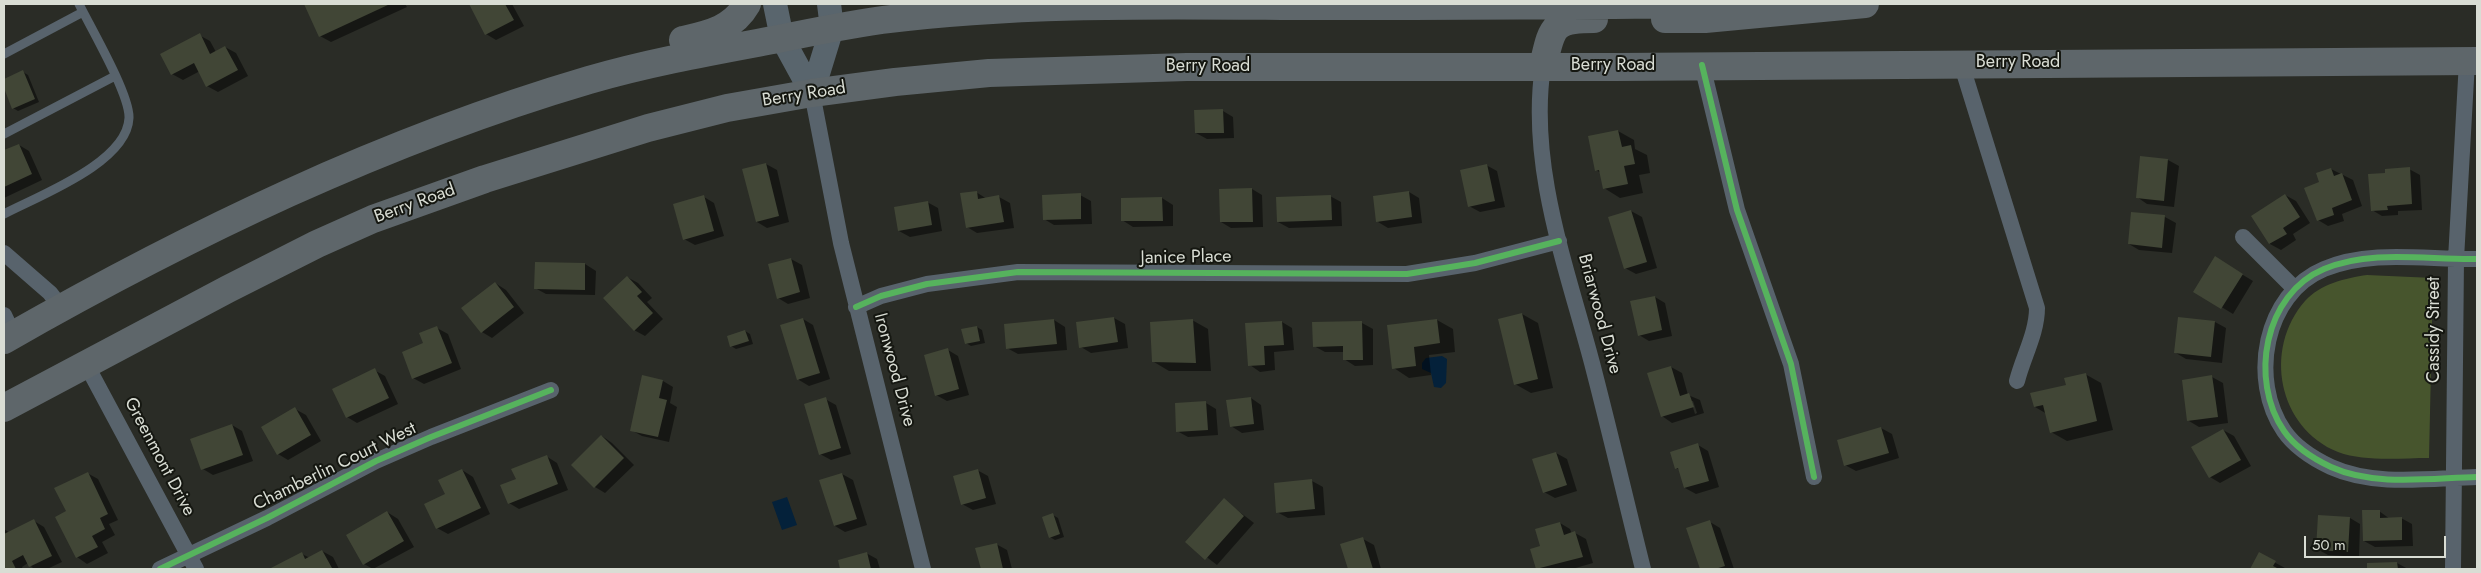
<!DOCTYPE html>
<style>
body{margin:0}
#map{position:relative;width:2481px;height:573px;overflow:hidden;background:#2a2c26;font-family:Jost,sans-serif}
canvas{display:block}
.frame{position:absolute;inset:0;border:5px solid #d9ddd4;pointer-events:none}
.scale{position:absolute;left:2304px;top:536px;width:142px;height:22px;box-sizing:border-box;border:2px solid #d9ddd4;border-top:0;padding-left:6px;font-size:15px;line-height:18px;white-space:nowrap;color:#d9ddd4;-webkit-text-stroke:4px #151711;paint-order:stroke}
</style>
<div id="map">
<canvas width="2481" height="573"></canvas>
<div class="frame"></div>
<div class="scale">50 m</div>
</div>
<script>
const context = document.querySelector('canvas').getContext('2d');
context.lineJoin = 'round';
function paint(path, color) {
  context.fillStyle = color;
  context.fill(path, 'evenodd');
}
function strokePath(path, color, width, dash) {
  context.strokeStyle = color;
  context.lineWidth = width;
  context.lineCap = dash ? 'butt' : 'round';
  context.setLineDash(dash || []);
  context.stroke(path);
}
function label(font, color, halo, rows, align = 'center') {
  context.font = font + ' Jost,sans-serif';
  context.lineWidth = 4;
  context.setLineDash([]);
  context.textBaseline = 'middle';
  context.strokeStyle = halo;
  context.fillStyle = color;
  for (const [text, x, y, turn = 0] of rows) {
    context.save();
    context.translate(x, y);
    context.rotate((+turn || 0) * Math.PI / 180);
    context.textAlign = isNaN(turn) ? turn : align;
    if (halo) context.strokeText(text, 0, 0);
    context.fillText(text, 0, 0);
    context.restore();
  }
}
paint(new Path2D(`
 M2367 275 2433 278 2429 458C2400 458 2365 462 2338 452 2278 428 2263 349 2305 301 2320 284 2346 278 2367 275Z`), '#47552d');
paint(new Path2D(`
 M1442 356 1447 359 1446 383 1441 388 1434 387 1431 373 1422 369V363L1426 358Z
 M787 497 797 525 782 530 772 502Z`), '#04213a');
paint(new Path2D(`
 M305 4H405L407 7 331 42 320 36Z
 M470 4H512L524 26 496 40 486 34Z
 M199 35 210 41 216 52 225 47 236 53 248 76 218 92 207 86 200 71 183 80 172 74Z
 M23 72 28 75 39 102 18 111 13 108 4 80Z
 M1223 111 1233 117 1234 138 1207 139 1196 133Z
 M1618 131 1634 140 1635 149 1647 155 1650 173 1639 175 1643 193 1620 198 1604 188 1601 173 1596 170Z
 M19 145 29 151 42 180 4 198V152Z
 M2141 157 2168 160 2179 166 2174 207 2147 204 2137 197Z
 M766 164 777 170 789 222 767 228 757 222Z
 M1486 165 1497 171 1505 207 1480 212 1469 206Z
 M2331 169 2353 180 2362 206 2342 214 2344 221 2328 226 2318 220 2321 183Z
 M2409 169 2420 175 2422 210 2398 211V215L2382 216 2372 210 2387 175Z
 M1252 189 1262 195 1263 227 1231 228 1221 222Z
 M976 192 987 199 999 197 1010 203 1014 228 977 233 967 227Z
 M1409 192 1419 198 1422 223 1388 228 1378 222Z
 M1080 195 1091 201 1092 224 1054 225 1044 219Z
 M2285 195 2296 201 2310 223 2293 234 2296 240 2281 250 2270 244 2253 216Z
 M1330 196 1341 202 1342 226 1289 228 1278 222Z
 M704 197 714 203 724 236 695 245 684 239Z
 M1162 198 1173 205V226L1133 227 1122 220Z
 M927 202 938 208 942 231 910 237 899 231Z
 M1631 211 1642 217 1657 268 1636 274 1625 268Z
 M2132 213 2165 217 2176 223 2172 253 2139 250 2129 244Z
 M2215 258 2253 281 2233 314 2195 291Z
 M791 259 802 265 810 298 788 304 778 298Z
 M585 264 596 271 595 295 546 294 535 288Z
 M627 277 638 283 652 298 647 302 663 319 645 336 634 330Z
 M495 283 506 290 524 313 492 338 482 332Z
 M1655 297 1665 303 1672 336 1649 341 1639 335Z
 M1522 314 1538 323 1553 388 1531 393 1515 384Z
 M1114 318 1125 324 1128 348 1091 353 1081 347 1077 323Z
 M2179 318 2215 322 2226 328 2222 363 2186 359 2176 353Z
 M803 319 813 325 830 379 809 386 799 380 781 326Z
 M1054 320 1065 327 1067 350 1018 354 1007 348Z
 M1192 320 1208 329 1211 371H1169L1154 362Z
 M1437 320 1453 329 1455 352 1429 355 1431 375 1409 378 1394 368Z
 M1282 322 1292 328 1294 350 1274 352 1275 370 1260 372 1250 365Z
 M1314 323H1362L1373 329V365L1355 366 1344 359V352H1325L1314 346Z
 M977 327 982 330 985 343 971 346 966 343Z
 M437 328 448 334 461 369 424 384 413 378 425 344Z
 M745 331 750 334 753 344 736 349 731 346Z
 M948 350 958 356 969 395 947 401 936 395Z
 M1671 367 1682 373 1688 395 1700 400 1704 413 1672 423 1662 416ZM1691 401H1693L1697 413 1695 414Z
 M374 370 385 376 398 404 357 423 347 417Z
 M2085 374 2101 383 2113 430 2067 441 2051 432 2047 414 2035 407Z
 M643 377 663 381 673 387 670 403 677 407 669 442 642 436 631 430Z
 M2212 377 2223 383 2228 423 2199 427 2189 421Z
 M1251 398 1261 405 1264 430 1242 433 1231 426Z
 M825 399 836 405 851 454 831 460 820 454Z
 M1206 403 1216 409 1218 435 1188 437 1177 431Z
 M295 409 306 415 321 441 288 460 278 454Z
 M232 425 242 431 253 461 213 475 203 469Z
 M1881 428 1892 434 1899 458 1856 471 1845 465Z
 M2223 430 2234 436 2251 466 2220 483 2210 477Z
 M602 436 612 443 634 465 605 493 595 487Z
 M1698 445 1708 451 1719 487 1696 494 1685 488 1680 470 1676 468Z
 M1556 453 1567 459 1577 491 1555 498 1544 492Z
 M546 456 557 463 568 490 519 509 509 503 517 480Z
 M462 470 473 477 490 514 448 534 437 528 447 495Z
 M977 470 988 476 996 504 973 510 962 504Z
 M87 473 98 479 118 520 109 524 115 535 102 542 108 553 87 564 77 557 68 512Z
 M842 474 853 480 867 525 845 532 835 526Z
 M1312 481 1323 487 1325 515 1288 518 1277 512Z
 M1224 500 1254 523 1217 565 1187 542Z
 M2379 511 2390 519 2401 518 2412 524 2413 546 2375 547 2364 541Z
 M387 512 398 519 414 547 373 569 364 564Z
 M1053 515 1058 518 1064 537 1055 540 1050 537Z
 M2350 518 2360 524 2359 557 2328 555 2317 549Z
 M34 521 44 527 62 562 47 569H34L28 563 22 567 23 569H4V529L10 533Z
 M1710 522 1720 528 1734 569H1701L1688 529Z
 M1560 523 1570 529 1572 534 1575 533 1586 539 1593 563 1572 569H1538L1532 549 1542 547Z
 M1363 539 1374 545 1381 569H1349L1342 545Z
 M996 544 1007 550 1012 569H982L977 549Z
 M322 551 333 557 339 569H272L302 554 310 558Z
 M866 553 877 559 880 569H842L839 561Z
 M2259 554 2285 568V569H2251Z
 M2397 563 2408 569H2368V564Z`), '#0007');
paint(new Path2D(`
 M304 4H390L319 37Z
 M469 4H505L514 20 485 35Z
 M200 33 210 54 225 46 238 70 206 87 194 63 171 75 160 54Z
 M23 70 35 99 12 109 4 88V79Z
 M1223 109 1224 133H1195L1194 110Z
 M1618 130 1622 147 1631 145 1635 164 1624 166 1628 184 1603 189 1599 170 1595 171 1588 136Z
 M19 144 32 174 4 187V150Z
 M2140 156 2168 159 2164 201 2136 198Z
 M766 163 779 216 756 222 742 169Z
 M1487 164 1495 201 1468 207 1460 170Z
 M2410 167 2412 204 2387 206 2388 210 2371 211 2368 174 2385 173V169Z
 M2331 168 2334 176 2342 173 2352 200 2332 208 2334 215 2317 221 2304 188 2319 182 2316 173Z
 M1252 188 1253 222H1220L1219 189Z
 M977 191 978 199 999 195 1004 222 966 228 960 193Z
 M1409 191 1412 217 1376 222 1373 196Z
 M1081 193V219L1043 220 1042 195Z
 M2285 194 2300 217 2283 228 2287 234 2269 244 2251 216Z
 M704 195 714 231 683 240 673 204Z
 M1331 195 1332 220 1277 222 1276 197Z
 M1162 197 1163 221H1121V198Z
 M928 201 932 225 898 231 894 207Z
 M1631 210 1647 262 1624 269 1608 217Z
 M2131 212 2165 215 2162 248 2128 244Z
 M2215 256 2243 274 2221 309 2193 292Z
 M791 258 800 292 777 299 768 264Z
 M535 262 585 263V290L534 289Z
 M627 276 642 292 637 296 653 313 634 331 603 298Z
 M495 282 514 307 481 333 461 308Z
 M1655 296 1662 330 1638 336 1630 301Z
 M1522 313 1538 379 1514 385 1498 319Z
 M1114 317 1118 342 1079 348 1076 322Z
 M2178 317 2215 321 2211 357 2174 353Z
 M803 318 820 373 797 380 780 325Z
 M1054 319 1057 344 1006 349 1004 324Z
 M1193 319 1196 363 1152 362 1150 322Z
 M1437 319 1440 343 1414 347 1416 366 1392 369 1387 325Z
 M1282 321 1284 345 1264 346 1265 365 1248 366 1245 323Z
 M1362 321 1363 360H1343V346L1313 347 1312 322Z
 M437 326 452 363 412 379 402 352 423 343 419 333Z
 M977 326 980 341 965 344 961 329Z
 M745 330 749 341 730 347 727 336Z
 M948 348 959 389 935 396 924 355Z
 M1671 366 1680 396 1689 393 1694 407 1661 417 1647 373Z
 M375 368 389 398 346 418 332 389Z
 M2086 373 2097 421 2050 433 2043 405 2034 407 2030 393 2066 385 2064 378Z
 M642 375 663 380 659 398 667 400 658 437 630 431Z
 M2212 375 2218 417 2187 421 2182 380Z
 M826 397 841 448 819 455 804 404Z
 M1251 397 1254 424 1230 427 1226 400Z
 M1206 401 1208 430 1176 432 1175 403Z
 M295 407 311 435 277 455 261 427Z
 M232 424 243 455 201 470 190 439Z
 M1881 427 1889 453 1844 466 1837 440Z
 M2223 429 2241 460 2209 478 2191 447Z
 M601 435 624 458 594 488 571 465Z
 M1698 443 1709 481 1684 488 1678 468 1675 469 1670 452Z
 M1556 452 1567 485 1543 493 1532 459Z
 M547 455 558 484 508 504 500 485 516 479 511 469Z
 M462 469 481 508 436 529 424 504 445 494 438 480Z
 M978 469 986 498 961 505 953 476Z
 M88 472 108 514 100 518 105 529 92 536 98 547 76 558 55 517 66 511 54 488Z
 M842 473 857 519 834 526 819 480Z
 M1312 479 1315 509 1276 513 1274 483Z
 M1224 498 1244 516 1205 560 1185 542Z
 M2362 510H2380V518L2402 517V540L2363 541Z
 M387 511 404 541 363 565 346 535Z
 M1053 513 1060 534 1049 538 1042 517Z
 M2318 515 2350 517 2348 552 2316 550Z
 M34 519 52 556 29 567 23 555 12 561 16 569H4V534Z
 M1710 520 1725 566 1715 569H1700L1686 528Z
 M1560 522 1564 535 1575 531 1583 557 1536 569 1530 549 1540 546 1535 529Z
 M1363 537 1373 569H1348L1340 544Z
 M997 543 1003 569H981L975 548Z
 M322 550 332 568 330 569H269L302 552 305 559Z
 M867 552 871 569H840L838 560Z
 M2259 552 2276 561 2273 566 2279 569H2250Z
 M2397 562 2398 569H2367V563Z`), '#414636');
strokePath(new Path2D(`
 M4 54 83 12
 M4 134 115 76
 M4 214C38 196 127 163 129 118 130 95 91 28 79 4`), '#58636c', 9);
strokePath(new Path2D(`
 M1961 63 2037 308C2037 333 2023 357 2017 381
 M1702 65 1737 210 1791 364 1814 477
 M1543 66C1528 166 1567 268 1592 363 1610 432 1626 501 1643 569
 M812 93 841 243 923 569
 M2243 237 2294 288
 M4 253 50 293 60 306
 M2477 259C2427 260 2371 249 2324 269 2264 294 2249 380 2284 431 2295 447 2314 459 2331 467 2375 487 2431 478 2477 477
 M856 307 881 296 927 284 1018 272 1407 274 1475 263 1559 241
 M4 315 13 334
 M86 364 196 569
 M160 569 267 518 376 461 431 437 551 390
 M2453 569 2456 259 2467 61`), '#58636c', 16);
strokePath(new Path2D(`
 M775 4 782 38 812 93
 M812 93 832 28 829 4`), '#59656d', 24);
strokePath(new Path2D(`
 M1665 19H1705L1865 4
 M683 40C709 34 733 29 747 4
 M1543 66C1552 28 1551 19 1594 19
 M4 340C190 234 382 141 589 80 651 62 714 51 778 39 812 32 847 25 882 20 1015 3 1151 5 1285 6 1420 6 1555 6 1690 4
 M4 408 228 289 317 244 373 219 485 179 648 128 727 108 812 93 895 82 989 73 1187 67H1617L2477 61`), '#5e666a', 28);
strokePath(new Path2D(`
 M1702 65 1737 210 1791 364 1814 477
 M2477 259C2427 260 2371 249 2324 269 2264 294 2249 380 2284 431 2295 447 2314 459 2331 467 2375 487 2431 478 2477 477
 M856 307 881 296 927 284 1018 272 1407 274 1475 263 1559 241
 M160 569 267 518 376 461 431 437 551 390`), '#56b35d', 6);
label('18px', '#d9ddd4', '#151711', [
 ["Berry Road",2018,63],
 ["Berry Road",1613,66],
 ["Berry Road",1208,67],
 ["Berry Road",804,95,-9],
 ["Berry Road",415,204,-20],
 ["Janice Place",1186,258,-1],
 ["Briarwood Drive",1599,314,75],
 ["Cassidy Street",2435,330,-90],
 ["Ironwood Drive",894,370,75],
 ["Greenmont Drive",159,457,62],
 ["Chamberlin Court West",335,467,-26]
]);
</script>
